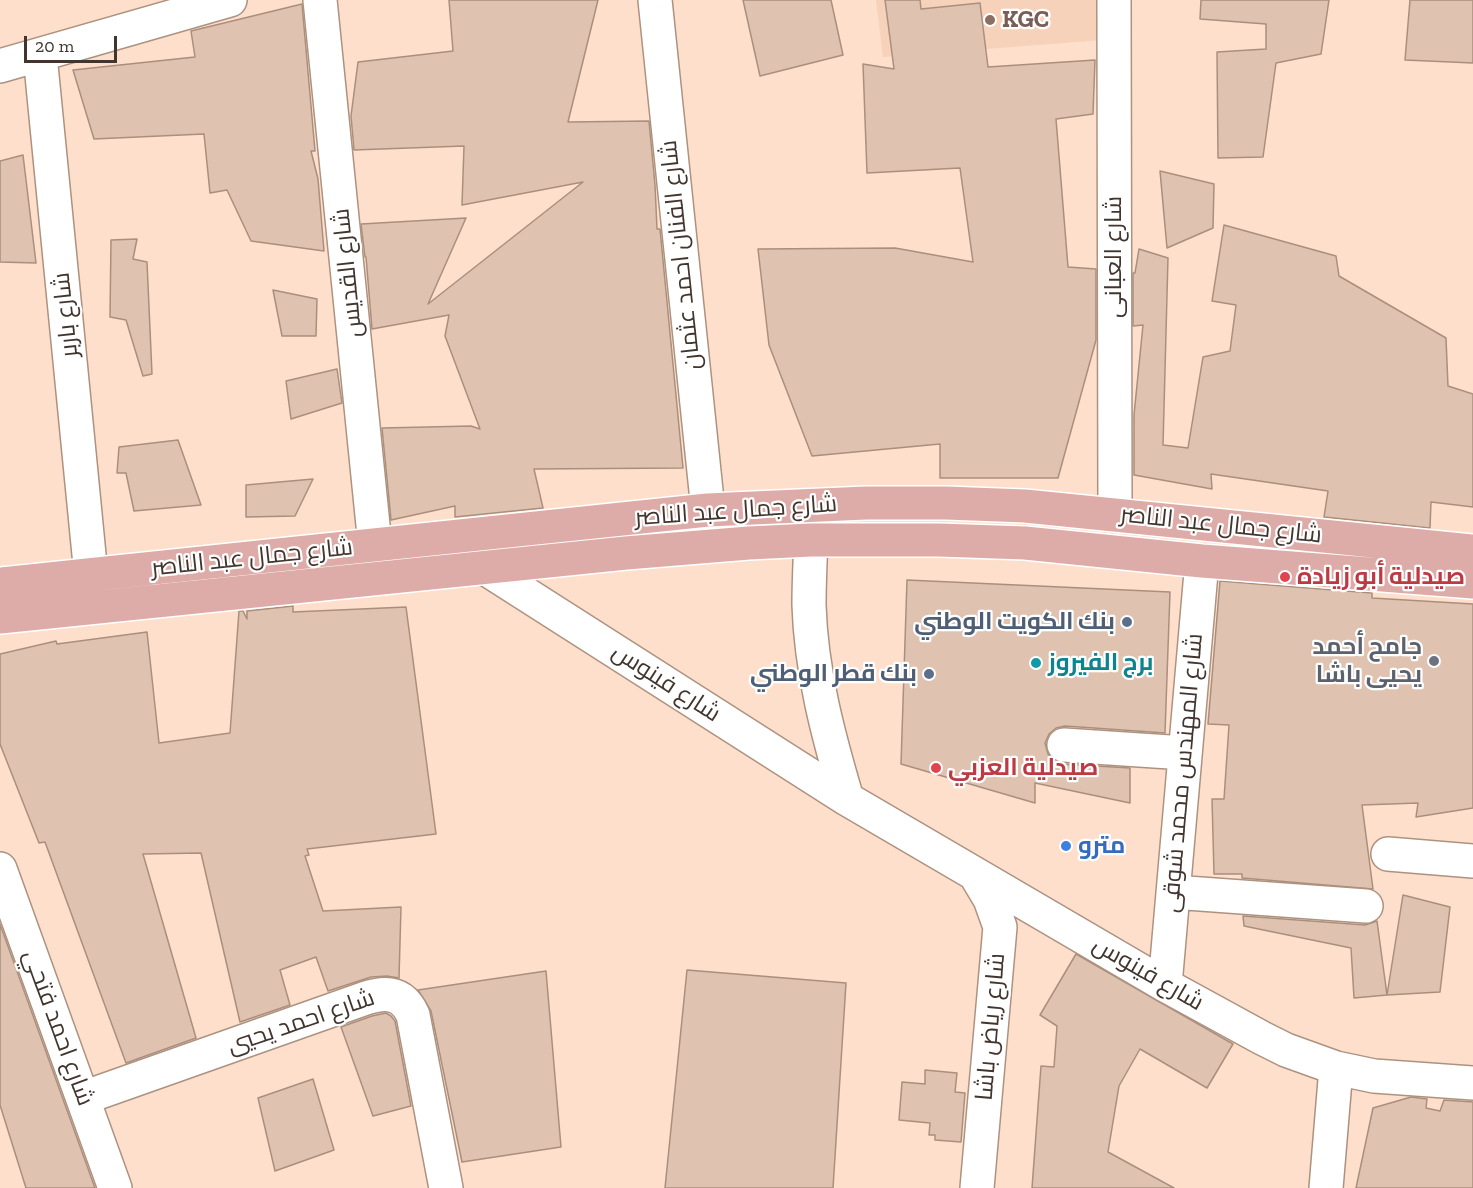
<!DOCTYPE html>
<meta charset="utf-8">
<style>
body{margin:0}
#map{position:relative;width:1473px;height:1188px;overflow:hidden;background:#fddfcc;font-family:"Zilla Slab",serif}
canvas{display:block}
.scale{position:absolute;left:24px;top:36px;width:93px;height:27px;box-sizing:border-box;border:3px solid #41352e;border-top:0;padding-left:8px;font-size:18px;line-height:21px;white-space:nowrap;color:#41352e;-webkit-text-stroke:4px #fff;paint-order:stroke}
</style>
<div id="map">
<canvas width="1473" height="1188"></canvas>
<div class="scale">20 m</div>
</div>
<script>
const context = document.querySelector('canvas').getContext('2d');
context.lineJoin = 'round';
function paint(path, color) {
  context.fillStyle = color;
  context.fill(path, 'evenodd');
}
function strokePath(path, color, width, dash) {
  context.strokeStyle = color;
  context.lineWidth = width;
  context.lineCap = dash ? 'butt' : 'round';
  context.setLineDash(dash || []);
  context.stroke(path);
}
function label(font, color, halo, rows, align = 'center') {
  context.font = font + ' "Zilla Slab",Cairo,serif';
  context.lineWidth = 4.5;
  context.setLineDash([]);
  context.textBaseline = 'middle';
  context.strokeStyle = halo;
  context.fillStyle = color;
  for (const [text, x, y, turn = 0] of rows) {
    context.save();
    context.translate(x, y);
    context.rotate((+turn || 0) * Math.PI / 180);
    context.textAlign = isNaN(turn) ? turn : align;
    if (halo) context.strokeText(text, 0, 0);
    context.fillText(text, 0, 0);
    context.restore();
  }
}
paint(new Path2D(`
 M876 0H1102V40L883 57Z`), '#f6d2bb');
const building = new Path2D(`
 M449 0H598L568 122 649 121 655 185 657 229H660L683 468 534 469 543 508 455 517V506L391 520 382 428 471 426 480 429 445 336 449 315 372 329 366 257H365L361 224 466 218 428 304 583 182 462 205 464 146 354 150 351 116 358 62 453 51Z
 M743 0H831L843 55 760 76Z
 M885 0H920L921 9 980 3 988 67 1095 60 1093 114 1056 119 1068 267 1096 269V340L1058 478H940V444L812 456 769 345 758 249 895 248 973 262 960 168 867 173 863 64 894 69Z
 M1201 0H1329L1321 54 1276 63 1263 157 1218 158 1217 52 1266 49V24L1200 19Z
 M1410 0H1473V63L1405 60Z
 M302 4 315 151H311L318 179 324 251 251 241 227 190 210 193 204 134 94 139 73 70 195 57 191 31Z
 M23 155 36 263 0 262V161Z
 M1160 171 1214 184 1213 228 1167 248Z
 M1224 225 1336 256 1339 276 1446 338 1448 386 1473 394V507L1431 502 1430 528 1324 517 1328 491 1211 474 1212 489 1134 475V415L1143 325 1133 326V273H1135L1139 249 1168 258 1163 445 1188 448 1203 357 1230 351 1236 305 1212 301Z
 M137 239 133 259 147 262 152 374 143 376 126 320 110 317 111 240Z
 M273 290 317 299 316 336H282Z
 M337 369 342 403 291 419 286 381Z
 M178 440 201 505 134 511 126 473H117L119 447Z
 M313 479 295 516 246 517V485Z
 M907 580 1170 592 1165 733 1065 726 1056 728 1049 734 1045 743 1048 754 1054 761 1062 764 1130 768V803L1035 783V803L901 764Z
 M1220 581 1372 593V598L1473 604V808L1416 817 1418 803 1362 805 1373 889 1242 878V874H1214L1212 799H1224L1229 725 1208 724Z
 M293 606V612L406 607 436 834 307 849 309 855 305 856 323 911 401 907 399 978 387 976 371 977 328 991 316 957 280 970 290 1005 240 1022 201 853 143 854 196 1038 126 1063 45 842 39 843 0 744V654L56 641 57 644 147 632 159 743 230 733 239 611H243L247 619V611Z
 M1403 895 1450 907 1440 992 1387 995Z
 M1243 916 1365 925 1377 921 1387 995 1354 998 1351 948 1244 926Z
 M0 924 95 1188H26L0 1105Z
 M1076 954 1233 1044 1207 1088 1140 1049 1119 1086 1108 1152 1174 1188H1032L1041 1066 1054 1067 1057 1026 1040 1015Z
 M687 970 846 983 833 1188H665Z
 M546 971 561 1147 462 1162 431 1011 418 990Z
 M386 1013 391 1016 395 1021 411 1106 373 1116 341 1027 372 1016Z
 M925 1070 957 1073 955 1092 965 1093 961 1142 935 1140V1135H929L930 1123 899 1120 902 1082 925 1084Z
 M313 1079 334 1150 275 1171 258 1098Z
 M1411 1097 1427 1099 1426 1108 1440 1111 1444 1100 1473 1102V1188H1356L1373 1108Z`);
paint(building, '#dfc2af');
strokePath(building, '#ab8f7e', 1.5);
const minor = new Path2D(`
 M320 0 375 545
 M655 0 708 510
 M1114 0 1115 515
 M40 55 91 575
 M0 66 230 0
 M811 540C810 562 809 583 809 605 811 671 828 735 847 799
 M485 568 847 799 1165 985 1262 1038 1286 1050 1336 1068 1374 1076 1473 1083
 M1064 745 1185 753
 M1388 854 1473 861
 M0 869 115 1188
 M975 874 990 899 1000 927 977 1188
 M1173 892 1366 906
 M1165 985 1202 561
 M83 1098 366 998C387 991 403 993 413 1015L446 1188
 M1326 1188 1336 1068`);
const primary = new Path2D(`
 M0 584 708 510 866 503H946L1025 506 1473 551
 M0 617 626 553 749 543 811 540H939L1025 543 1202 561 1473 582`);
strokePath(minor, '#ad9280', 36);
strokePath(primary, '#fff', 36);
strokePath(minor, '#fff', 33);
strokePath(primary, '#deaca8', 33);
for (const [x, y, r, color] of [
 [990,20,6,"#8d6e63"],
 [1285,577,6,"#e0444e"],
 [1127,622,6,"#5c6f8a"],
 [1434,661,6,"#6b7280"],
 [1036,663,6,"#0f9aa8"],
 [929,674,6,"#5c6f8a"],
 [936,768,6,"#e0444e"],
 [1066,846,6,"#3f7fe0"]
]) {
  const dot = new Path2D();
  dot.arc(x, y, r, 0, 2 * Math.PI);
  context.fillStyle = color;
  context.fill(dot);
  strokePath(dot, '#fff', 2);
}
label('bold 24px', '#785e54', '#fff', [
 ["KGC",1002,20]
], 'left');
label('24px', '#41352e', '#fff', [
 ["شارع الفنان احمد عثمان",681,255,-96],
 ["شارع العبانى",1114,257,-90],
 ["شارع القديس",348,273,-96],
 ["شارع باربر",66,315,-96],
 ["شارع جمال عبد الناصر",736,511,-4],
 ["شارع جمال عبد الناصر",1221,525,6],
 ["شارع جمال عبد الناصر",252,558,-6],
 ["شارع فينوس",666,683,33],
 ["شارع المهندس محمد شوقى",1183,773,-85],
 ["شارع فينوس",1148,974,30],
 ["شارع احمد يحيي",301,1022,-19],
 ["شارع رياض باشا",991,1027,-85],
 ["شارع احمد فتحي",58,1028,70]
]);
label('bold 24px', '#be3a42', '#fff', [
 ["صيدلية أبو زيادة",1297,577],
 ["صيدلية العزبي",948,768]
], 'left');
label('bold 24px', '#4e5e75', '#fff', [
 ["بنك الكويت الوطني",1115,622],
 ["بنك قطر الوطني",917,674]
], 'right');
label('bold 24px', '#5b616d', '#fff', [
 ["جامح أحمد",1422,647],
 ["يحيى باشا",1422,675]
], 'right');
label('bold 24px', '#0d838f', '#fff', [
 ["برج الفيروز",1048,663]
], 'left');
label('bold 24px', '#366cbe', '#fff', [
 ["مترو",1078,846]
], 'left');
</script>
